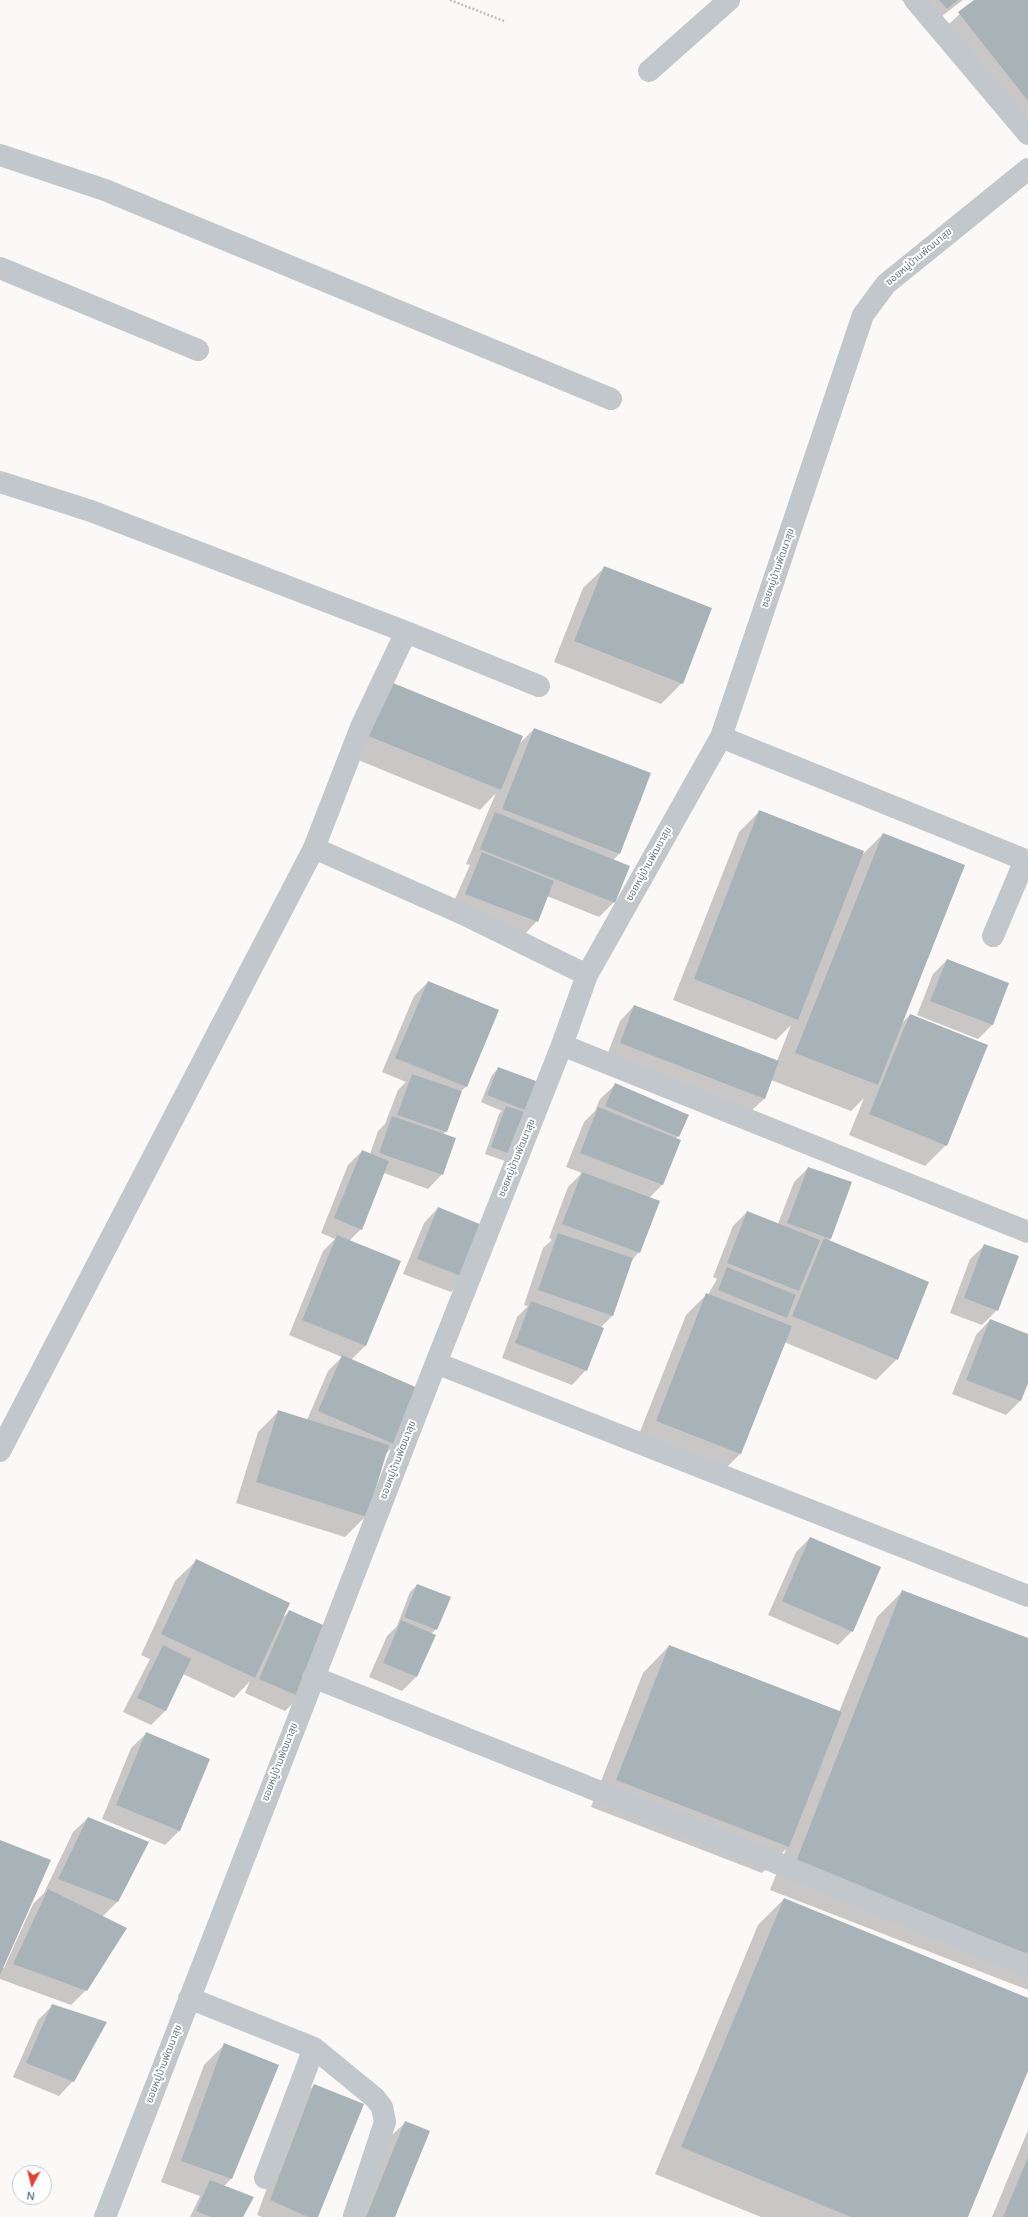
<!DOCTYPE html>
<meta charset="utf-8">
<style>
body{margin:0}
#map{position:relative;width:1028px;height:2217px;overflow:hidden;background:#faf9f8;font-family:Manrope,sans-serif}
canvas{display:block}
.north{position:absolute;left:12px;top:2165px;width:40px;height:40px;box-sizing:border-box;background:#fff;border:1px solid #c1cacd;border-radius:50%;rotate:187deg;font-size:11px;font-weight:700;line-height:16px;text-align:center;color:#657a82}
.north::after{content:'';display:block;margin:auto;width:14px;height:18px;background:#e33f2f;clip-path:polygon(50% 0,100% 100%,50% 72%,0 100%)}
</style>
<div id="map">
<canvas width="1028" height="2217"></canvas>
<div class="north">N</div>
</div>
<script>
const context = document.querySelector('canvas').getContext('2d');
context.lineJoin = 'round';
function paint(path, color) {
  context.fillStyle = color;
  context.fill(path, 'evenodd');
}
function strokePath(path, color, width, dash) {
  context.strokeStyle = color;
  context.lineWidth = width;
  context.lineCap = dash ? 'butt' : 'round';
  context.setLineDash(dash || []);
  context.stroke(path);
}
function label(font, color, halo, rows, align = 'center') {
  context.font = font + ' Manrope,"Noto Sans Thai",sans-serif';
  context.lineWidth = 4;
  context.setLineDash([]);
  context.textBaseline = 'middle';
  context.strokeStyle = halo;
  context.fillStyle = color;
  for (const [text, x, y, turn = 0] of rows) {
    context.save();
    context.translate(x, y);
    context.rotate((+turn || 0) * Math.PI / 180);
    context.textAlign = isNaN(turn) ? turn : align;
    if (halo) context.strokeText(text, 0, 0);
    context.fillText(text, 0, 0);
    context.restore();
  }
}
paint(new Path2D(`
 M902 0H963L925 29Z
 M975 0H1028V140L938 34Z
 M604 568 682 683 661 704 554 662 583 588Z
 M367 703 519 744 534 729 619 854 613 860 614 902 599 917 547 896 537 921 523 936 451 908 470 865 466 864 496 793 480 810 346 755Z
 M760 811 861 856 883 834 902 1023 910 1015 946 1145 925 1166 849 1135 864 1098 851 1111 771 1080 764 1099 749 1113 606 1058 620 1021 634 1006 777 1061 791 1025 776 1040 673 1000 739 832Z
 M947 960 993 1024 978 1039 917 1015 933 974Z
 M428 982 467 1086 460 1092 446 1131 443 1135 442 1174 428 1189 384 1173 361 1229 349 1241 400 1262 365 1346 351 1360 395 1444 385 1455 366 1516 345 1537 236 1503 258 1432 279 1411 307 1420 328 1371 342 1357 289 1335 323 1251 335 1239 321 1233 348 1165 362 1151 370 1154 378 1131 385 1124 398 1090 406 1082 382 1072 414 996Z
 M499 1068 543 1085 508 1162 485 1154 499 1114 502 1111 481 1102 492 1075Z
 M615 1085 688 1115 676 1139 680 1140 662 1185 649 1198 639 1252 631 1261 613 1315 600 1328 586 1370 572 1385 502 1358 517 1317 528 1306 524 1305 543 1248 552 1240 549 1238 568 1187 582 1173 566 1167 584 1122 595 1111 600 1099Z
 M808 1168 830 1239 828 1241 897 1359 876 1380 784 1342 740 1454 720 1474 636 1442 686 1315 707 1294 708 1295 717 1279 713 1277 733 1226 747 1212 778 1224 794 1182Z
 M438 1208 465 1278 451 1292 403 1274 424 1223Z
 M985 1245 997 1310 982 1325 950 1313 970 1259Z
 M990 1320 1028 1335V1381L1020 1401 1006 1415 952 1394 976 1335Z
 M810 1538 852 1631 838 1645 768 1615 796 1552Z
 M196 1561 281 1619 289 1612 300 1696 285 1711 245 1693 250 1681 234 1698 183 1674 165 1711 151 1725 123 1712 150 1659 141 1655 175 1581Z
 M417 1585 436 1629 431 1634 434 1635 416 1677 402 1691 369 1677 387 1636 397 1626 410 1592Z
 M903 1591 1028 1639V1990L770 1890 786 1849 762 1873 591 1807 643 1673 669 1646 839 1712 877 1617Z
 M146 1734 180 1830 165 1845 102 1819 131 1748Z
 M88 1818 118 1901 102 1917 86 1990 71 2005 0 1979V1841L2 1968H4L33 1904 44 1893 73 1832Z
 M784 1899 1028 1999V2068L966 2217H761L655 2174 758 1925Z
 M53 2005 73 2081 59 2096 13 2077 38 2020Z
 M224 2045 278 2066 231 2179 224 2186 242 2217H190L200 2196 161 2182 204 2065Z
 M314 2085 317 2217H262L257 2215 300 2099Z
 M406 2122 394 2217H358L391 2136Z
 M1028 2130V2217H992Z`), '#0003');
paint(new Path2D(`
 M939 0H958L947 9Z
 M974 0H1028V101L958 12Z
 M604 566 712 608 683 684 574 641Z
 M388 681 523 736 501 790 366 735Z
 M534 728 651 773 620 854 502 809Z
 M759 810 864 851 798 1020 694 979Z
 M495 812 630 866 615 903 480 849Z
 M883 833 965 865 878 1085 795 1053Z
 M482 852 554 881 538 922 465 894Z
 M947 959 1009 983 993 1025 930 1001Z
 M428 981 499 1010 467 1087 395 1058Z
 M634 1005 779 1061 765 1099 620 1043Z
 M910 1014 988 1045 947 1146 869 1114Z
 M498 1067 544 1084 532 1113 487 1095Z
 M412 1074 462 1091 447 1132 397 1115Z
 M615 1083 689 1115 679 1137 605 1106Z
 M506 1106 531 1114 516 1156 491 1147Z
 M598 1107 681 1140 663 1185 580 1153Z
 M392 1116 456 1138 443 1175 379 1153Z
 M362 1150 389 1161 362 1230 334 1218Z
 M808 1167 852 1182 831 1239 787 1223Z
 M582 1172 660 1201 640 1253 562 1224Z
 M438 1207 487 1227 466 1278 417 1259Z
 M747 1211 820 1240 799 1291 727 1263Z
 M558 1233 633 1258 613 1316 538 1290Z
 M337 1235 401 1261 366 1346 302 1320Z
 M824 1238 929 1282 898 1360 792 1316Z
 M984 1244 1019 1256 998 1311 964 1298Z
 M727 1267 796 1295 787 1318 718 1290Z
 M706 1293 792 1326 741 1454 656 1421Z
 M531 1301 604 1328 587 1371 515 1343Z
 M990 1319 1028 1334V1383L1021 1401 966 1380Z
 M342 1355 420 1389 396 1445 318 1411Z
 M278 1410 389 1445 367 1517 256 1482Z
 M810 1537 881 1567 853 1632 782 1601Z
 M196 1559 290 1603 255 1678 161 1634Z
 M417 1584 451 1597 437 1630 404 1617Z
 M902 1590 1028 1638V1954L795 1864Z
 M289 1610 330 1628 300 1697 259 1679Z
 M401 1620 436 1635 417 1677 383 1663Z
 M163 1645 191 1659 166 1711 137 1698Z
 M669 1645 842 1712 789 1847 616 1780Z
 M146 1732 210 1759 180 1831 116 1805Z
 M88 1817 149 1842 118 1902 58 1879Z
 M0 1840 51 1860 0 1975Z
 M48 1889 127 1928 87 1991 13 1964Z
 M784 1898 1028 1998V2071L968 2217H851L681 2147Z
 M52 2004 107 2022 74 2082 26 2063Z
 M224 2043 279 2065 232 2179 181 2161Z
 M314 2084 364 2104 318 2217H308L270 2200Z
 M405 2121 430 2131 395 2217H366Z
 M1028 2157V2217H1003Z
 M210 2180 254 2197 243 2217H211L196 2211Z`), '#a8b3b7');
strokePath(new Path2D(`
 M450 0 504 21`), '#bbc0c2', 2.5, [2, 2]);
strokePath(new Path2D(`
 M915 0 1028 134
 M649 71 729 0
 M0 155 105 190 611 399
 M0 268 198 350
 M0 482 91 511 406 632
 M721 737 1028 861
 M314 848 463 914 587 975
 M993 936 1025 860
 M562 1045 1028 1232
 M436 1363 1028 1596
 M0 1451 314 848 361 727 406 632 539 686
 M313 1677 753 1853 1028 1967
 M189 1998 314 2048 265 2178
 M314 2048 375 2098 382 2107 385 2122 354 2216
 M105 2217 436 1363 562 1045 587 975 721 737 863 315 886 284 1028 169`), '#c1c7ca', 22);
label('10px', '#657a82', '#fff', [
 ["ซอยหมู่บ้านพัฒนาสุข",919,257,-40],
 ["ซอยหมู่บ้านพัฒนาสุข",778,568,-71],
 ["ซอยหมู่บ้านพัฒนาสุข",649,864,-61],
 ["ซอยหมู่บ้านพัฒนาสุข",517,1158,-68],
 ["ซอยหมู่บ้านพัฒนาสุข",398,1460,-69],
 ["ซอยหมู่บ้านพัฒนาสุข",280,1762,-69],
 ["ซอยหมู่บ้านพัฒนาสุข",164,2064,-69]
]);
</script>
